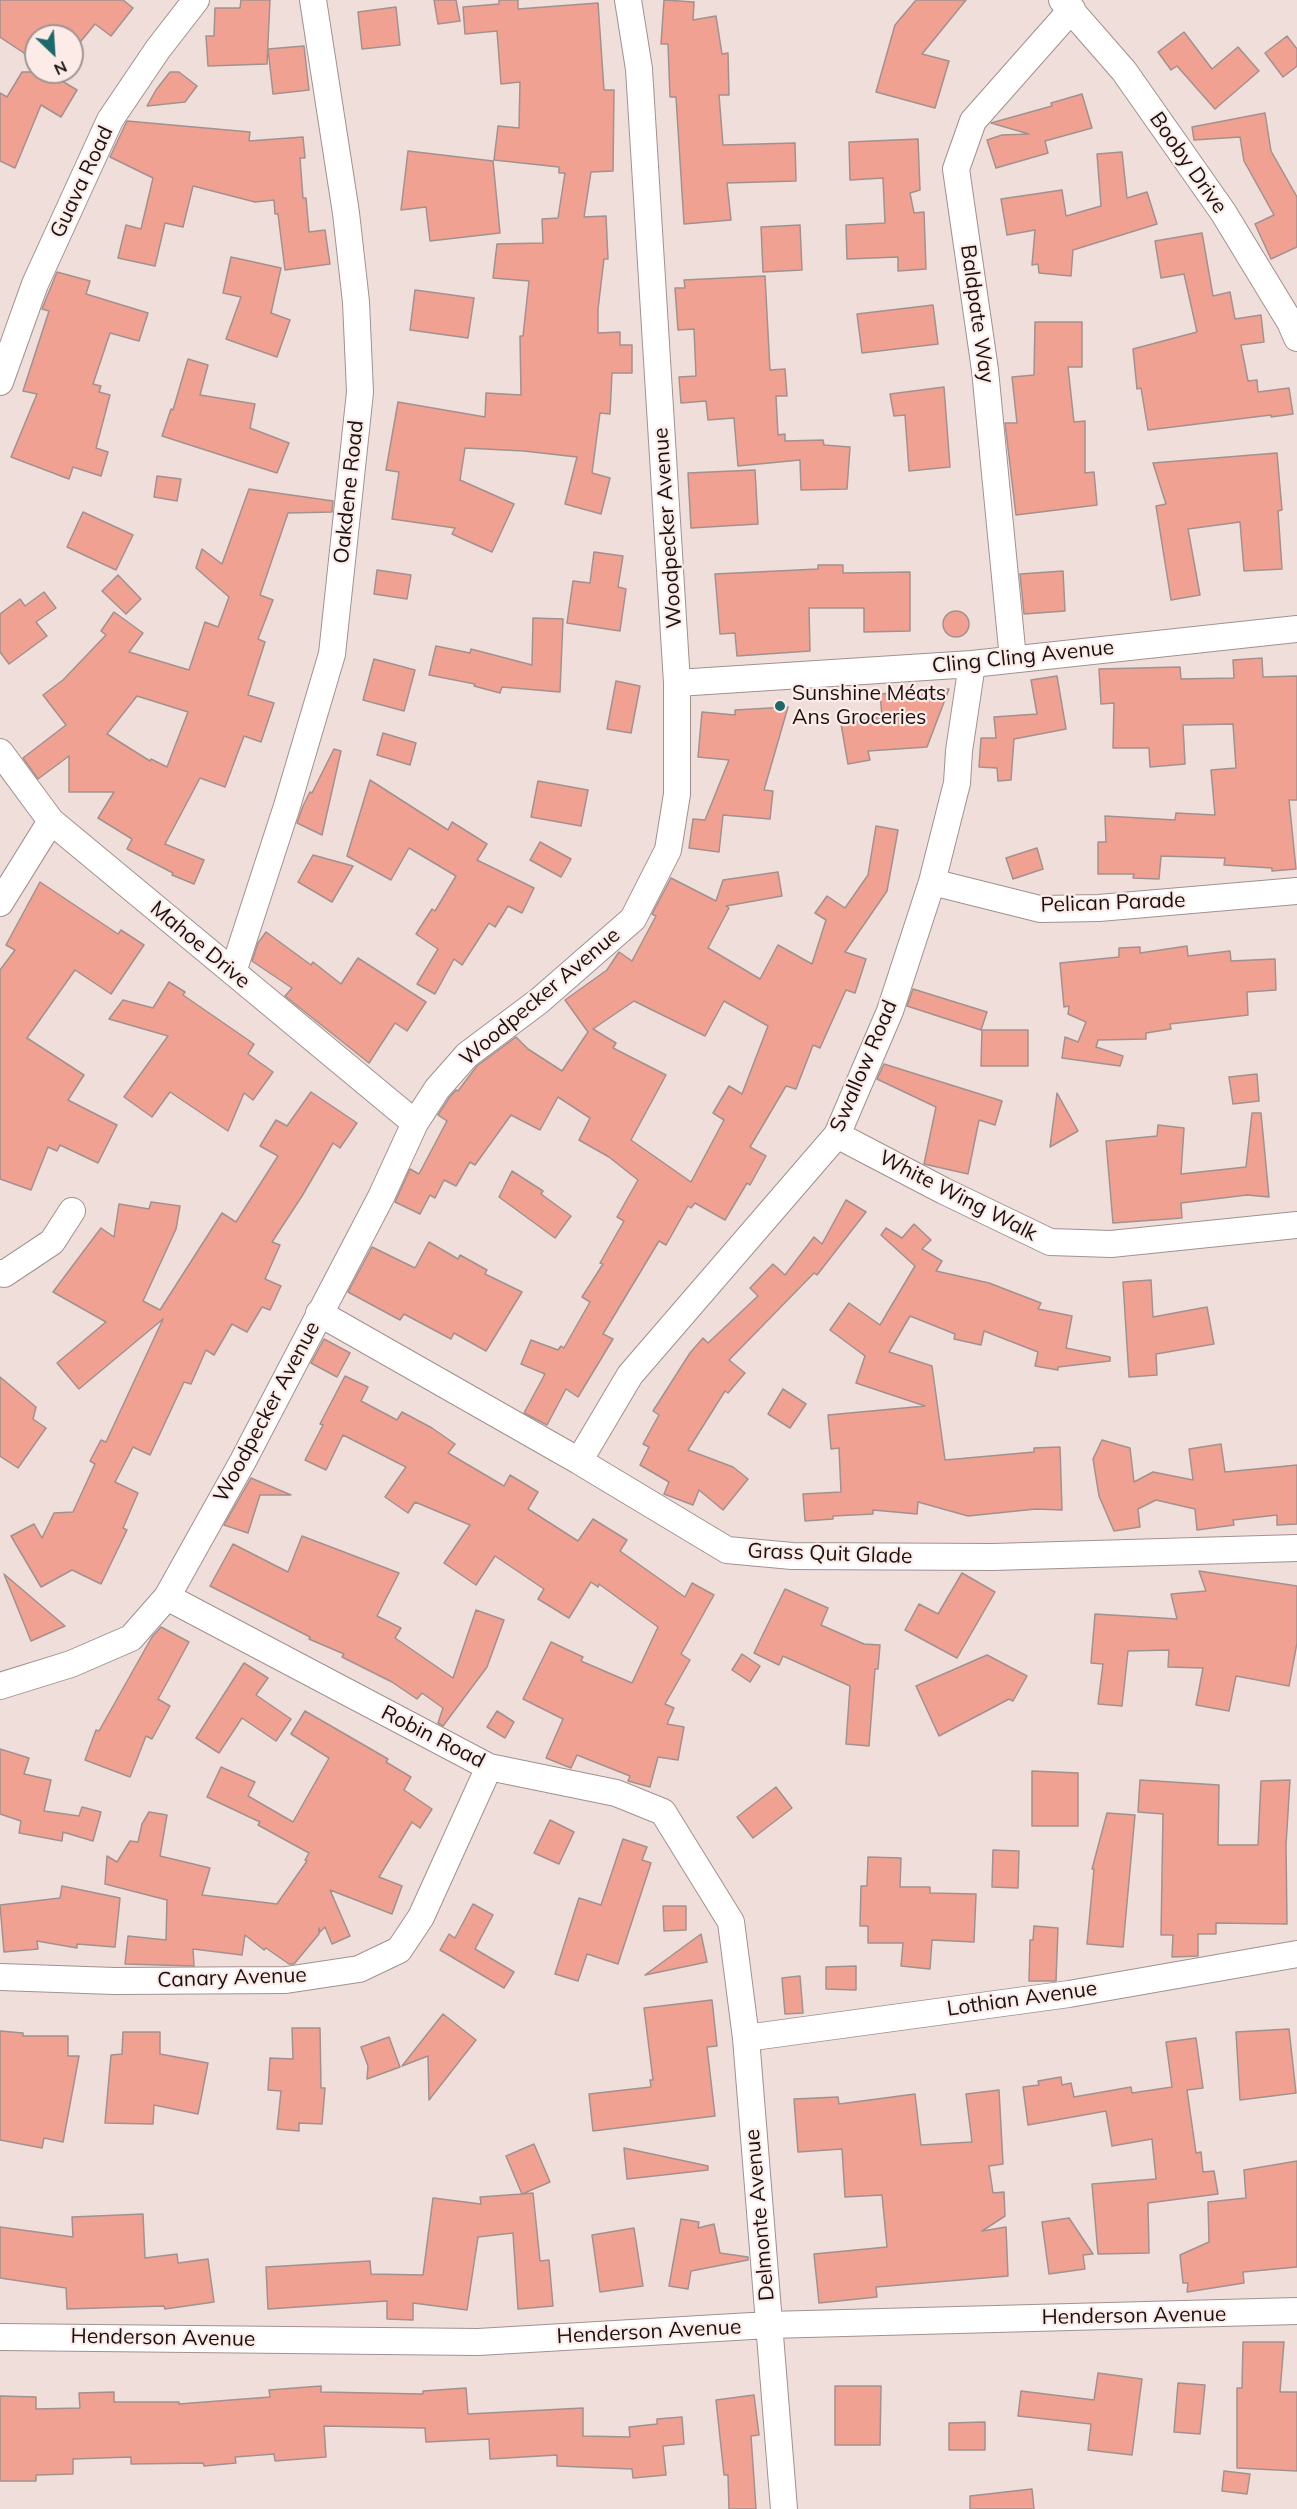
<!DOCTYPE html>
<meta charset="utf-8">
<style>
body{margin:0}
#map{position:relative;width:1297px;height:2509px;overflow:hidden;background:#f0dedb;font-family:Mulish,sans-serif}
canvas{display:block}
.north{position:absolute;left:24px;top:24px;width:60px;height:60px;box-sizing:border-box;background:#fdebe8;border:2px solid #a19492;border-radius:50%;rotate:155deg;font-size:16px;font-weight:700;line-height:24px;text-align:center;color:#181211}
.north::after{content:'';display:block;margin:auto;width:21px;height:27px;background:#1b6969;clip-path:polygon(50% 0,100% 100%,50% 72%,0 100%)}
</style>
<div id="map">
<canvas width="1297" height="2509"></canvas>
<div class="north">N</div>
</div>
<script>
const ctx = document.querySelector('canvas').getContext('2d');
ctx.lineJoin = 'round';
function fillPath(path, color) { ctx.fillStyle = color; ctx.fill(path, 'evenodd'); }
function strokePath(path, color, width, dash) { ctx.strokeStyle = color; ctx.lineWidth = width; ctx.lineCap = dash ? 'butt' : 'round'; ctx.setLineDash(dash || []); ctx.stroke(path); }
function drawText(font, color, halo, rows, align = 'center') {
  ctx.font = font + ' Mulish,sans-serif'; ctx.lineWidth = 4.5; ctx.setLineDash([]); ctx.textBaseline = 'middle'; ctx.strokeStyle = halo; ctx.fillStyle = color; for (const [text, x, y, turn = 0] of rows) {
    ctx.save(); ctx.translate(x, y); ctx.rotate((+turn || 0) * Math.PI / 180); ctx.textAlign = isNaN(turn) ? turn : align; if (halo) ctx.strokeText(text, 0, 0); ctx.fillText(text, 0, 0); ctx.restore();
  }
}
const building = new Path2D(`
 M0 0H123L133 8 111 36 95 24 72 52V36H36V61L0 37Z
 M241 0H270L267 64 208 66 206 36H214L215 8H240Z
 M434 0H456L460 21 438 24Z
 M499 0H518V9L598 3 604 90H614L613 171 591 172 584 217 606 216 608 259H604L598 309V333L620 332V345H632V373H612L610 414 600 413 592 473 610 478 601 514 565 504 577 457 524 451 465 448 460 480 514 504 492 552 452 534 455 528 392 519 399 472 386 470 398 402 485 417 486 393 521 395 520 336H523L529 281 493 278 497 244 543 243 542 219 558 218 565 173H559V167L494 160 498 126 519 128 520 82 501 84 497 31 465 34 463 7 499 4Z
 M664 0 694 2 693 20 716 16 722 54 728 53 729 95H719L723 145 795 143 796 181 727 183 731 220 684 224 676 97H670L668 44H661Z
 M916 0H966L922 54 949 61 935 108 876 92 895 25Z
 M396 7 400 45 362 49 358 12Z
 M1184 32 1212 69 1238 47 1259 71 1215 109 1177 66 1171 70 1158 52Z
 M1287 36 1297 49V66L1283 77 1265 53Z
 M304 46 309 90 273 94 268 49Z
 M22 72H47L77 90 61 117 41 105 15 168 0 161V93L7 97Z
 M170 72H179L197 86 185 102 147 106 156 90Z
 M1082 94 1092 128 1045 141 1048 153 996 168 987 140 1002 135 1029 134 991 123 1052 106 1051 103Z
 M1265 113 1271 151 1297 197V247L1271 259 1255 224 1274 215 1244 161 1240 137 1194 140 1192 127Z
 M127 121 250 132 249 141 303 137 305 158H300L303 198H306L309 232 325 230 330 264 285 270 278 214H275L274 200 255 202 193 186 183 227 165 223 155 266 118 258 126 225 141 229 153 178 110 157Z
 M918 139 920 190 910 193 914 213 924 212 926 269 898 271V257L847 259 846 225 885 223 883 178 850 180 849 142Z
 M408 151 493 161 500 233 430 241 426 207 401 210Z
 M1122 152 1127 198 1147 192 1157 224 1073 250 1071 276 1039 273 1038 264 1032 265 1035 230 1007 235 1001 199 1062 190 1066 216 1101 206 1097 154Z
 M800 225 802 270 763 272 761 227Z
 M1202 233 1213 296 1230 292 1235 319 1261 315 1264 342 1241 345 1248 381 1257 380 1258 392 1289 388 1293 414 1271 417V415L1148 430 1141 388 1137 389 1133 349 1197 332 1184 274 1161 278 1155 241Z
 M231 257 281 268 271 313 290 320 277 357 226 339 241 297 223 293Z
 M57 272 90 281 86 294 148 313 139 341 110 333 93 384 101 386 99 392 110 395 96 448 108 452 101 476 73 467 69 479 11 457 37 394 23 391 49 311 42 309Z
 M765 276 770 370 785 369 787 396H776L778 435 785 434V441L823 440 824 445 850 447 847 489 801 490 800 460 738 466 734 418 708 420 706 401 681 403 679 377 696 376 694 329 678 330 675 288H685L684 280Z
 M415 290 474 298 468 338 410 330Z
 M933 305 938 344 862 353 857 314Z
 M1035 322H1082V367H1068L1074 422 1085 421V473L1094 472 1097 505 1016 515 1005 423H1017L1012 377 1034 375Z
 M188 359 208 365 200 395 255 404 250 428 289 443 277 473 162 436 171 409 173 410Z
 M944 387 950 467 909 471 905 415 894 416 890 394Z
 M1277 453 1282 510 1278 511 1282 569 1244 571 1240 522 1188 529 1200 595 1171 600 1156 506 1166 504 1153 463Z
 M755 470 758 524 691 528 688 473Z
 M157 476 181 479 177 501 154 497Z
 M249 489 333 501 332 512 288 513 260 595 273 600 258 639 265 642 248 695 274 703 261 742 244 736 225 787 200 778 165 844 204 860 194 884 172 875 173 873 127 849 132 839 98 818 114 792H69V756L38 779 23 758 66 725 43 695 63 680 106 635 101 631 114 612 143 633 129 652 189 670 205 622 218 627 229 597 196 568 202 549 222 564ZM137 696 188 712 167 767 151 759 150 761 107 734Z
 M83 512 133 535 116 570 67 547Z
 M594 552 623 556 618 587 626 589 620 631 567 623 573 581 590 583Z
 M818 565H843V573L910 572V631L864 632V608H809L810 651 737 656 735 633 720 634 715 574 818 569Z
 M377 570 411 575 407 599 374 594Z
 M1063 571 1065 611 1024 614 1020 574Z
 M118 575 141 599 126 614 102 591Z
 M44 592 56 608 36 622 47 636 9 664 0 652V614L20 599 25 606Z
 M943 624a13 13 0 1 1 26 0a13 13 0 1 1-26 0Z
 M533 618 563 619 560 692 502 687 500 693 474 686 475 684 429 675 436 646 470 653 471 649 532 665Z
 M1262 658 1263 677 1297 676V800H1289L1296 869 1272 871V868L1224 865 1225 858 1161 856 1159 879 1133 878 1134 874H1098V842H1106L1105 816 1175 820 1176 813 1215 815 1211 770 1236 768 1233 724 1183 725 1185 764 1150 767 1149 748H1113L1114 703 1101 704 1099 669 1180 667 1181 679 1234 678 1233 660Z
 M374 659 415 670 404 711 363 700Z
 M1057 676 1066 729 1014 739 1011 780 998 781 997 768 979 767 981 738H996L994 717 1037 714 1031 680Z
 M616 681 640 686 631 733 607 729Z
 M949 689 927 747 868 751 870 760 848 764 841 724 882 717 880 694Z
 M788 707 764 790 773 791 770 819 723 815 719 852 689 848 693 819 705 820 729 760 698 757 702 712 735 715V710Z
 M383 733 416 743 410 765 377 755Z
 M334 749 341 751 322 835 297 823 303 806 310 792 312 793Z
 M370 780 448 830 452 822 487 844 477 860 534 888 522 913 508 906 495 927 489 923 462 965 454 959 435 994 417 984 438 949 416 934 432 909 435 911 456 876 409 848 391 880 347 856Z
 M538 781 588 790 581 826 531 817Z
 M876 826 898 830 887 891 845 952 866 959 855 993 846 990 820 1048 813 1045 796 1089 786 1086 750 1147 766 1156 750 1185 747 1183 725 1220 695 1203 691 1208 688 1206 666 1245 659 1241 603 1334 613 1339 578 1397 566 1389 547 1425 524 1413 545 1374 521 1364 531 1340 558 1350 561 1346 564 1348 590 1302 582 1297 603 1264 600 1263 624 1221 617 1217 638 1180 609 1157 579 1140 590 1118 558 1097 540 1130 511 1115 475 1165 470 1162 456 1186 444 1180 435 1198 430 1195 420 1214 395 1202 410 1169 419 1174 447 1121 438 1115 449 1098 456 1090 458 1091 477 1066 516 1037 528 1049 562 1071 588 1032 565 1000 607 970 619 952 632 961 656 916 652 914 671 878 716 901 723 880 778 872 782 896 726 906 729 908 708 948 760 979 778 945 812 964 826 920 815 913 827 896 845 908 868 875ZM634 1001 705 1036 724 1001 768 1026 742 1094 729 1086 713 1113 724 1120 691 1182 631 1140 666 1075 613 1048 616 1043 593 1029Z
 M540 842 571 859 561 877 530 860Z
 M1037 848 1043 869 1013 879 1006 858Z
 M313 855 353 866 332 902 298 882Z
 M40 882 118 934 121 930 144 945 111 994 75 970 27 1038 84 1075 68 1100 117 1125 98 1163 60 1145 57 1151 48 1147 31 1190 0 1179V970L15 950 6 945Z
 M266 932 311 965 313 962 341 984 358 958 426 1002 407 1031 395 1023 369 1063 285 996 292 988 252 961 258 943Z
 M1187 946 1188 956 1230 951 1231 961 1275 959 1276 990 1247 992 1248 1015 1170 1024 1171 1029 1146 1033V1039L1098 1040 1096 1047 1123 1056 1120 1066 1062 1058 1065 1037 1078 1042 1086 1022 1068 1014 1069 1006 1064 1007 1060 963 1119 957V948L1140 947V953Z
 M169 982 185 992 183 995 254 1044 248 1054 273 1072 253 1100 244 1093 228 1131 170 1092 152 1117 124 1097 168 1036 109 1019 123 1000 153 1008Z
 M913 989 987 1012 981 1030 907 1006Z
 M982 1030H1028V1066H981Z
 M884 1064 1002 1101 995 1125 979 1120 968 1174 924 1164 936 1107 877 1079Z
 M1257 1074 1259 1101 1233 1104 1229 1077Z
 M311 1092 357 1123 340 1148 333 1143 302 1196 272 1242 280 1245 265 1279 281 1286 270 1310 262 1307 247 1332 232 1324 214 1355 206 1350 191 1384 184 1382 150 1455 133 1447 115 1482 138 1493 123 1528 127 1530 101 1584 72 1570 41 1587 11 1536 34 1524 42 1538 54 1513 73 1512 95 1464 90 1461 101 1440 106 1442 163 1319 79 1389 57 1363 106 1322 53 1292 101 1228 114 1237 119 1204 149 1209 151 1202 180 1206 176 1229 143 1301 160 1310 222 1213 236 1222 278 1156 260 1146 276 1120 287 1126Z
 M1057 1093 1078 1131 1050 1147Z
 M1252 1113H1261L1269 1197 1247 1195 1181 1203 1182 1218 1113 1223 1106 1141 1157 1136 1158 1125 1184 1128 1181 1174 1246 1167Z
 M512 1171 543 1191 541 1194 571 1216 555 1238 499 1197Z
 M846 1200 866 1212 817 1275 814 1273 729 1360 745 1373 728 1393 725 1391 688 1450 733 1467 748 1479 723 1510 699 1490 693 1505 664 1494 669 1482 640 1465 649 1447 643 1444 659 1415 653 1411 690 1353 703 1338 708 1343 758 1296 750 1288 773 1264 785 1275 814 1237 822 1244Z
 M914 1224 931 1240 922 1249 942 1261 936 1271 989 1283 1041 1303 1038 1309 1072 1316 1066 1348 1110 1357V1361L1058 1367V1370L1035 1366 1038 1352 984 1331 981 1345 954 1339 955 1334 910 1316 889 1352 932 1366 945 1460 1034 1452V1448L1060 1447 1062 1510 1036 1509 968 1516 918 1502 917 1514 873 1510V1514L833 1516V1519L805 1521 803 1494 841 1492 839 1448 831 1449 828 1415 925 1406 856 1383 865 1356 830 1330 849 1303 880 1325 915 1266 881 1235 886 1228 902 1238Z
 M429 1242 458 1259 460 1255 487 1270 485 1274 522 1292 486 1351 454 1333 451 1339 404 1314 400 1320 348 1292 372 1247 415 1268Z
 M1151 1280 1153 1317 1207 1307 1214 1344 1156 1354 1157 1375 1129 1377 1123 1282Z
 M324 1339 350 1353 337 1377 311 1363Z
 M345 1376 368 1387 361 1401 397 1420 402 1412 432 1428 455 1444 448 1453 504 1486 510 1475 538 1492 528 1509 578 1541 593 1519 627 1540 620 1551 685 1597 692 1583 714 1595 681 1654 690 1660 665 1704 674 1708 667 1724 684 1727 678 1760 658 1757 650 1787 628 1781 630 1776 577 1755 571 1768 546 1758 563 1719 523 1699 551 1642 583 1657 581 1661 632 1683 658 1627 599 1584 598 1587 591 1582 569 1618 538 1599 544 1589 495 1556 476 1585 444 1563 470 1525 415 1502 408 1513 385 1497 406 1467 343 1435 326 1470 305 1460 323 1425 320 1424Z
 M0 1377 36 1407 33 1419 46 1428 18 1468 0 1456Z
 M783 1389 806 1404 790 1428 768 1414Z
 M1102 1440 1130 1448 1134 1482 1153 1472 1193 1480 1189 1449 1221 1444 1225 1472 1297 1465V1524L1277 1525V1515L1233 1520 1234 1525 1197 1530 1195 1509 1156 1500 1138 1509 1140 1527 1114 1531 1099 1496 1093 1459Z
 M251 1478 291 1495H260L248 1533 224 1525Z
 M302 1536 399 1573 377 1616 401 1628 395 1638 453 1678 476 1610 504 1620 487 1667 443 1726 438 1723 443 1708 422 1693 417 1699 392 1682 342 1657 344 1654 309 1639 310 1637 210 1586 233 1544 288 1572Z
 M1199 1571 1297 1586V1643L1289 1686 1236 1676 1229 1711 1196 1705 1203 1668 1168 1667 1169 1650 1128 1651 1122 1706 1098 1704 1103 1664 1091 1663 1095 1614 1177 1619 1171 1594 1206 1591Z
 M962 1573 995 1592 957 1658 905 1630 919 1604 938 1614Z
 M4 1574 65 1626 31 1641Z
 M785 1589 828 1608 821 1625 864 1644 880 1645 878 1669H875L869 1746 846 1744 850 1686 783 1656 779 1665 754 1653Z
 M161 1627 189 1642 158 1699 170 1706 152 1739 146 1736 130 1777 85 1760 96 1730 99 1731 152 1637Z
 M742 1654 760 1666 750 1682 732 1670Z
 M987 1655 1027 1676 1013 1701 1009 1699 939 1736 916 1686Z
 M244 1663 268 1678 256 1695 291 1719 276 1741 242 1718 219 1753 196 1738Z
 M305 1711 388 1759 386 1762 411 1777 404 1790 432 1809 420 1828 412 1822 379 1877 402 1886 392 1914 330 1890 350 1936 332 1944 325 1927 320 1932 319 1928V1934L294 1964H289L266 1948 264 1950 245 1935 242 1955 193 1949 194 1966 125 1964 128 1936 166 1940 167 1900 105 1884 107 1856 117 1862 130 1841 138 1842 142 1824 149 1812 167 1815 160 1856 210 1868 202 1895 277 1904 307 1861 305 1860 309 1853 258 1825 260 1822 207 1797 221 1767 255 1782 248 1796 293 1822 329 1758 291 1734Z
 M497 1711 514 1722 505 1738 487 1727Z
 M0 1749 29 1758 24 1774 51 1780 44 1811 79 1816 82 1807 101 1812 93 1841 63 1832 62 1841 19 1833 21 1821 0 1814Z
 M1032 1771 1078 1773V1826H1032Z
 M1140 1780 1219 1785 1218 1845H1258L1261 1781 1290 1780 1286 1845 1287 1924 1216 1923V1934H1198V1956L1172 1957 1173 1935H1161L1163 1814 1138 1812Z
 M776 1787 792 1808 753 1838 737 1817Z
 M1107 1813 1135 1815 1123 1947 1087 1944 1094 1869H1092Z
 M550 1820 574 1832 559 1864 534 1853Z
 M623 1839 647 1847 642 1860 651 1863 618 1964 587 1954 578 1981 555 1974 579 1898 601 1905Z
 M993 1850 1019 1851 1018 1888 992 1887Z
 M868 1857 901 1858 900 1887H930V1893L976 1894 974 1942 932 1940 930 1969 901 1966 903 1943H868V1926H860L861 1886H867Z
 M62 1886 120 1898 115 1947 77 1944V1948L37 1941 38 1949 4 1952 0 1905 60 1898Z
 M473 1904 493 1915 475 1949 514 1972 504 1988 440 1950 449 1934 455 1938Z
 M663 1906H686V1930L664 1931Z
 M1034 1926 1058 1928 1056 1981H1029L1030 1940H1033Z
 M701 1934 707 1962 645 1975Z
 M856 1966V1990L826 1989V1967Z
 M800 1976 803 2013 785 2014 782 1978Z
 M712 2000 717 2046 707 2047 715 2116 593 2131 589 2094 651 2087 650 2080H653L644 2008Z
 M443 2014 476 2040 429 2100 428 2056 402 2066Z
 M292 2028H320L321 2088H325L322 2124 299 2123V2131L277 2129 281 2091 268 2090 270 2058 293 2059Z
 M1289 2029 1296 2093 1240 2100 1236 2032Z
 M0 2031 23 2033V2036H68V2056H79L63 2142 44 2138 42 2148 0 2140Z
 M123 2032H160V2054L208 2063 198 2114 154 2105 153 2124 105 2123 111 2055 122 2054Z
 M389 2037 400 2067 367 2079 368 2066 361 2047Z
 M1196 2038 1203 2088 1187 2090 1196 2153 1201 2152 1203 2172 1214 2171 1218 2194 1148 2203 1149 2253 1098 2254 1092 2184 1156 2179 1152 2139 1112 2146 1106 2111 1028 2125 1023 2087 1039 2085 1038 2081 1061 2077 1062 2085 1071 2083 1074 2097 1131 2087 1132 2093 1172 2087 1166 2042Z
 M999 2090 1003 2164 989 2166 993 2193 1004 2192 1005 2216 982 2231 1006 2227 1008 2276 876 2287 877 2297 819 2303 814 2254 887 2247 882 2195 845 2197 842 2149 798 2152 794 2099 838 2097 839 2104 915 2094 921 2145 972 2142 966 2094Z
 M534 2144 550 2182 522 2194 533 2193 540 2261 549 2260 553 2306 518 2309 513 2233 478 2237 467 2310 413 2303V2320L387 2319V2301L268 2309 266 2267 370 2261 371 2274 423 2275 433 2198 481 2204 480 2197 522 2194 506 2156Z
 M624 2148 708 2166V2170L627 2179Z
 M1297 2161V2267L1243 2272 1244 2283 1187 2292 1188 2283H1183L1180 2255 1209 2242 1208 2202 1246 2198 1244 2170Z
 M143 2214 145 2258 177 2254 178 2263 208 2259 214 2302 165 2309 164 2306 67 2309 66 2288 0 2278V2227L73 2237 72 2217Z
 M1069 2218 1093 2254 1083 2255 1085 2269 1049 2274 1042 2222Z
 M681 2219 699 2222 698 2228 714 2224 720 2253 748 2257V2260L691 2271 688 2289 669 2286Z
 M634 2228 643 2286 600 2292 592 2235Z
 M1243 2342H1284L1280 2392H1297V2471L1237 2468V2388H1242Z
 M1098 2373 1142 2379 1132 2455 1088 2450 1091 2424 1018 2416 1021 2391 1094 2400Z
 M1178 2383 1205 2385 1200 2434 1174 2432Z
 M321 2386V2392L423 2394V2391L466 2388 468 2414 583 2408V2436L630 2437 629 2427 657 2424V2419L682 2417 684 2444 663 2446 666 2475 633 2478 632 2469 557 2466V2455L490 2459 489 2439 426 2442 425 2428 324 2426 326 2457 275 2461 274 2454 235 2457 236 2463 204 2466 203 2463 131 2464V2457L73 2459V2474L36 2475V2481H0V2396L36 2397V2409L80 2408 79 2393 114 2392V2402H179V2404L270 2397 269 2390Z
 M835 2386H881L880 2445H835Z
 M754 2395 759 2435 751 2436 756 2509H729L728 2475H724L716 2400Z
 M985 2422V2450H949V2423Z
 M1224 2471 1250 2474 1247 2494 1222 2491Z
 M1032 2489 1034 2509H970V2496Z`);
fillPath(building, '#f1a192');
strokePath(building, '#a2918e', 1.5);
const minor = new Path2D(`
 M1062 0 1124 71 1223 212 1290 322 1297 338
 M0 382 35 284 110 120 158 49 196 0
 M1013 659 985 370 956 169 973 121 1072 9
 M677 683 972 664 1297 629
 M0 752 51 821 415 1123
 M932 882 1040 909 1099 908 1297 891
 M0 903 51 821
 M233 972 287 806 332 654 360 392 356 302 346 213 313 0
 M837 1135 944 1191 1050 1242 1111 1244 1297 1225
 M0 1273 4 1274 52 1242 72 1211
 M319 1313 579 1461 727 1550 792 1556 993 1557 1297 1548
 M579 1461 630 1375 837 1135 890 1011 932 882 957 783 959 751 972 664
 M167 1597 489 1767 616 1793 663 1812 731 1922 746 2038 784 2509
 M0 1686 71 1664 131 1638 167 1597 243 1461 381 1197 415 1123 437 1089 467 1055 539 1001 633 919 668 850 677 794V683L639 69 628 0
 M0 1977 114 1981 286 1980 359 1969 399 1950 421 1917 489 1767
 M746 2038 1069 1994 1297 1954
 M0 2337 478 2342 769 2325 1297 2311`);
strokePath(minor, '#a2918e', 28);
strokePath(minor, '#fff', 26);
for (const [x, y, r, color] of [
 [780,706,6,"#1b6969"]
]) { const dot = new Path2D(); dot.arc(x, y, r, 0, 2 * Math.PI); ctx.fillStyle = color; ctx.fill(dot); strokePath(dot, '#fdebe8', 2); }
drawText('21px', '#181211', '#fdebe8', [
 ["Booby Drive",1188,163,55],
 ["Guava Road",82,182,-65],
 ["Baldpate Way",977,314,82],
 ["Oakdene Road",349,492,-84],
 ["Woodpecker Avenue",668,528,-94],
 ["Cling Cling Avenue",1023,657,-6],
 ["Pelican Parade",1113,903,-2],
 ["Mahoe Drive",200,945,40],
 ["Woodpecker Avenue",540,997,-40],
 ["Swallow Road",864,1066,-67],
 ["White Wing Walk",958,1196,27],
 ["Woodpecker Avenue",267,1412,-62],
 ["Grass Quit Glade",830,1554,2],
 ["Robin Road",433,1737,27],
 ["Canary Avenue",232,1978,-2],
 ["Lothian Avenue",1022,1999,-8],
 ["Delmonte Avenue",760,2215,-95],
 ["Henderson Avenue",1134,2316,-1],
 ["Henderson Avenue",649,2332,-3],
 ["Henderson Avenue",163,2338,1]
]);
drawText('21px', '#181211', '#fdebe8', [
 ["Sunshine Méats",792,694],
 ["Ans Groceries",792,718]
], 'left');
</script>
